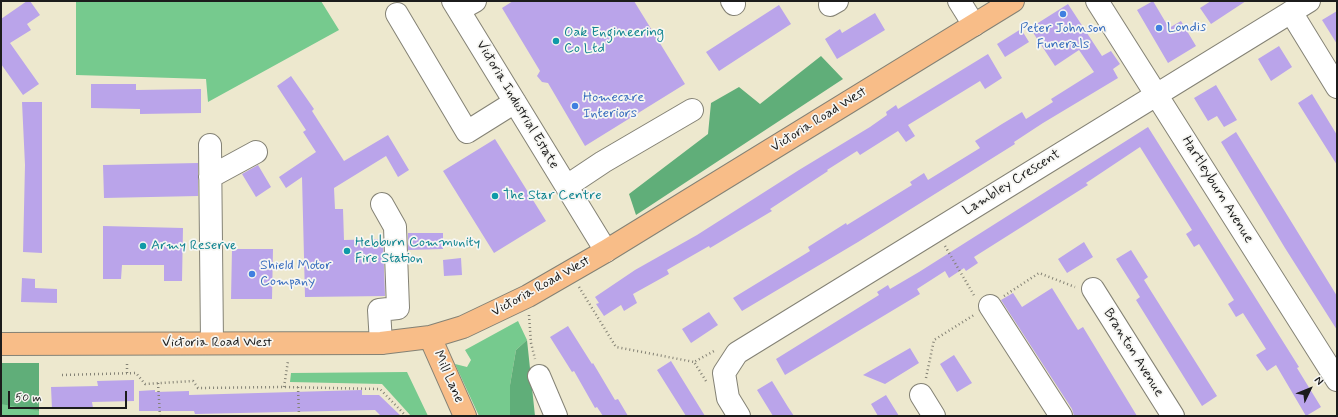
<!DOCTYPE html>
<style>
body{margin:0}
#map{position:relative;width:1338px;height:417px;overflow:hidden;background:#ede8ce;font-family:Mynerve,sans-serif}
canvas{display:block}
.frame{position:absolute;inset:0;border:2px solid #1c1c1c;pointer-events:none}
.north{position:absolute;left:1290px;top:369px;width:40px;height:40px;-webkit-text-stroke:3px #f6f6f2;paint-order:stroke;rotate:47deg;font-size:11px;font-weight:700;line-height:16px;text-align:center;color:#1c1c1c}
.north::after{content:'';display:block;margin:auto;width:14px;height:18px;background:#1c1c1c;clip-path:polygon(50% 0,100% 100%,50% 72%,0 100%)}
.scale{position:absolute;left:8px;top:391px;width:119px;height:18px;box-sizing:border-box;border:2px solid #1c1c1c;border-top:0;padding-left:5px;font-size:12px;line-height:14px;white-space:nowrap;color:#1c1c1c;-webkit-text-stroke:3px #f6f6f2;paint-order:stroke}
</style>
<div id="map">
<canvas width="1338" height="417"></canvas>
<div class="frame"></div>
<div class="north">N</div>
<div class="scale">50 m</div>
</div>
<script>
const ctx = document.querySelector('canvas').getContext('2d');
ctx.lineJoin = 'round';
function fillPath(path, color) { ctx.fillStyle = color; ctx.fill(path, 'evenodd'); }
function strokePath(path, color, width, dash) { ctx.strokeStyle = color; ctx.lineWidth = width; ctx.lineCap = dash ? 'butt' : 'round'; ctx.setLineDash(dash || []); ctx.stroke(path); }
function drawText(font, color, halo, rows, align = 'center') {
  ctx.font = font + ' Mynerve,sans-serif'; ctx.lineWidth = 3.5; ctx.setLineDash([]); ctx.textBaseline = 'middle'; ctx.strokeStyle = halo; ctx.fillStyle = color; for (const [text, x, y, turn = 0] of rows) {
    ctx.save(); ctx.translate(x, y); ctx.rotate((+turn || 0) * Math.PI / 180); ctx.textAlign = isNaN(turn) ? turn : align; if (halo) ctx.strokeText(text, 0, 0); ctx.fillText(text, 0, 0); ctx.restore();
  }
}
fillPath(new Path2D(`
 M76 1H321L339 30 208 102 206 79 76 75Z
 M518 321 527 340 516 350 510 385V416H479L455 364 467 367 471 360 465 350Z
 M407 372 428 416H411L382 384 290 382 291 373Z
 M1 400 39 411V416H1Z`), '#76ca8e');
fillPath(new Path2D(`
 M821 56 843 79 636 215 629 194 708 134 711 103 739 87 760 104Z
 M527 340 535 416H510V385L516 350Z
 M1 363H39V411L1 404Z`), '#60ae79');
fillPath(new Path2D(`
 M27 1H30L40 15 27 24 31 30 10 43 39 84 23 95 1 64V19Z
 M513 1H634L685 84 585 146 548 83 542 82 537 76 540 71 502 8Z
 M1153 1 1169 28 1181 21 1196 46 1168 63 1137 10Z
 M1211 1H1246L1211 24 1200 8Z
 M1068 4 1102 56 1111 51 1120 64 1113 69 1118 78 1043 123 1014 142 1015 144 858 242 742 311 733 298 810 251 808 247 846 223 847 225 912 185 910 182 924 173 928 180 980 148 975 141 1002 124 1022 112 1026 119 1053 102 1051 99 1094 72 1079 50 1055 66 1030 28Z
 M779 5 791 24 719 71 706 52Z
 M1337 11V44L1322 20Z
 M875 13 885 30 837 59 825 39 840 29 842 33Z
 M1021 29 1029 42 1005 57 997 44Z
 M1279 46 1292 67 1271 81 1258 59Z
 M988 54 1002 78 985 89 980 81 908 125 915 136 906 142 898 131 860 155 857 151 827 170 828 171 770 209 772 211 710 248 709 246 667 270 669 274 633 294 637 303 624 311 621 305 604 316 596 304 599 303 595 297 635 270 697 235 799 170 870 127 887 115 886 112 896 105 898 109Z
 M291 76 314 109 312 111 344 161 388 135 409 170 398 177 386 156 334 188 335 209H343L344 240 383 239 385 296 305 297 302 177 286 188 279 177 316 152 303 132 306 130 277 86Z
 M91 84H136V90L201 89V113L140 114V109L91 108Z
 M1216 85 1237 120 1224 127 1217 116 1208 121 1194 98Z
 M1312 94 1337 135V165L1298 103Z
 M22 102H42V253L23 252 25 165Z
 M1148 127 1299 367 1297 368 1321 407 1306 416 1276 365 1267 371 1256 355 1266 349 1243 313 1236 317 1228 304 1234 300 1199 244 1194 247 1186 234 1192 230 1140 147 1086 183 1088 185 974 257 978 263 966 271 964 268 949 278 945 271 917 289 920 294 785 375 776 359 879 295 877 292 888 285 890 289 919 272Z
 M1236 132 1337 296V330L1285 248 1221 142Z
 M495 139 546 221 494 253 443 171Z
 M198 163V196L104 198 103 165Z
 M258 165 271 187 256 197 242 174Z
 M103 226 183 228 182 281H164V265H122L121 279H103Z
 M408 233H443V249L408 250Z
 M1084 242 1093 257 1067 273 1058 259Z
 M232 249H273L272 299H231Z
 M1131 250 1148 277 1144 280 1217 396 1202 406 1136 300 1140 297 1116 259Z
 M461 258 462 275 444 276 443 260Z
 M22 278 35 279V288L57 289V303L21 302Z
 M1052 288 1078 330 1083 327 1137 416H1074L1072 409 1001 300 1013 293 1022 307Z
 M709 312 718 325 691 343 682 329Z
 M568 326 592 364 593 363 615 400 618 399 628 416H603L597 407 595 408 574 371 572 372 550 337Z
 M910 348 919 363 885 384 863 375Z
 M954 355 972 383 957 392 940 364Z
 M671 361 705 416H686L657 370Z
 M134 380V401L92 402 93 408 52 409 51 387 98 386 97 381Z
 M772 381 788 407 794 416H773L757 390Z
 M155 390V392L189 391V395L362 390V395H379L401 416H381L375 410 195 414 194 411H139V391Z
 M886 395 899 416H878L871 404Z`), '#baa4ea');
const minor = new Path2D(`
 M453 1 606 251
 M732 1 734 4
 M959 1 974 25
 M1097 1 1337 380
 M830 5 837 1
 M459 10 475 1
 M1291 12 1337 87
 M397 14 467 132 515 102
 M210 145 212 343
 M210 177 256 152
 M567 186 603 162 692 110
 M1093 289 1173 416
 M990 306 1061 416
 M381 343 379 310 398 308 395 227 382 204
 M539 376 556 416
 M921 395 934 416
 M739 416 728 398 724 373 737 353 1309 1`);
const major = new Path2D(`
 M430 337 465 416
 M1 344 381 343 430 337 463 327 528 296 606 251 1013 1`);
strokePath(minor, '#848275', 24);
strokePath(major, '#848275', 24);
strokePath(new Path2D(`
 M945 246 975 297
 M579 287 616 347 694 362
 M1004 296 1039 273 1075 287
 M529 315 531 343 535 359
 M127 373V362
 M62 375 136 373 145 384 193 381 198 388 284 387 380 389 406 416
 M926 378 934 340 974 315
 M706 381 694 362 716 350
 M158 383 160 416
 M284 387 288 361
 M298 387 299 416`), '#848275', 2.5, [1, 3]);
strokePath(minor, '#fff', 22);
strokePath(major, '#f8bd88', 22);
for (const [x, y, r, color] of [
 [1063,14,4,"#3f7fe0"],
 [1159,28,4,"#3f7fe0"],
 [556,41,4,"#0f9aa8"],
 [575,106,4,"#3f7fe0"],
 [495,196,4,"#0f9aa8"],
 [143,246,4,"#0f9aa8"],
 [347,251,4,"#0f9aa8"],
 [252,274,4,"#3f7fe0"]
]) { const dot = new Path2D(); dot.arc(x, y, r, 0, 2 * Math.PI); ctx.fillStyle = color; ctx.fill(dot); strokePath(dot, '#f6f6f2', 1.5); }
drawText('14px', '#366cbe', '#f6f6f2', [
 ["Londis",1167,28],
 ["Peter Johnson",1063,29,"center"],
 ["Funerals",1063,45,"center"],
 ["Homecare",583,98],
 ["Interiors",583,114],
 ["Shield Motor",260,266],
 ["Company",260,282]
], 'left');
drawText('14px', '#0d838f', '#f6f6f2', [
 ["Oak Engineering",564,33],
 ["Co Ltd",564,49],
 ["The Star Centre",503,196],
 ["Hebburn Community",355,243],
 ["Fire Station",355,259],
 ["Army Reserve",151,246]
], 'left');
drawText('14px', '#1c1c1c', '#f6f6f2', [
 ["Victoria Industrial Estate",517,105,59],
 ["Victoria Road West",819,120,-32],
 ["Lambley Crescent",1012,183,-32],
 ["Hartleyburn Avenue",1217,190,58],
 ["Victoria Road West",541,287,-29],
 ["Victoria Road West",217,343],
 ["Branton Avenue",1133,353,58],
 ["Mill Lane",448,377,66]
]);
</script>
